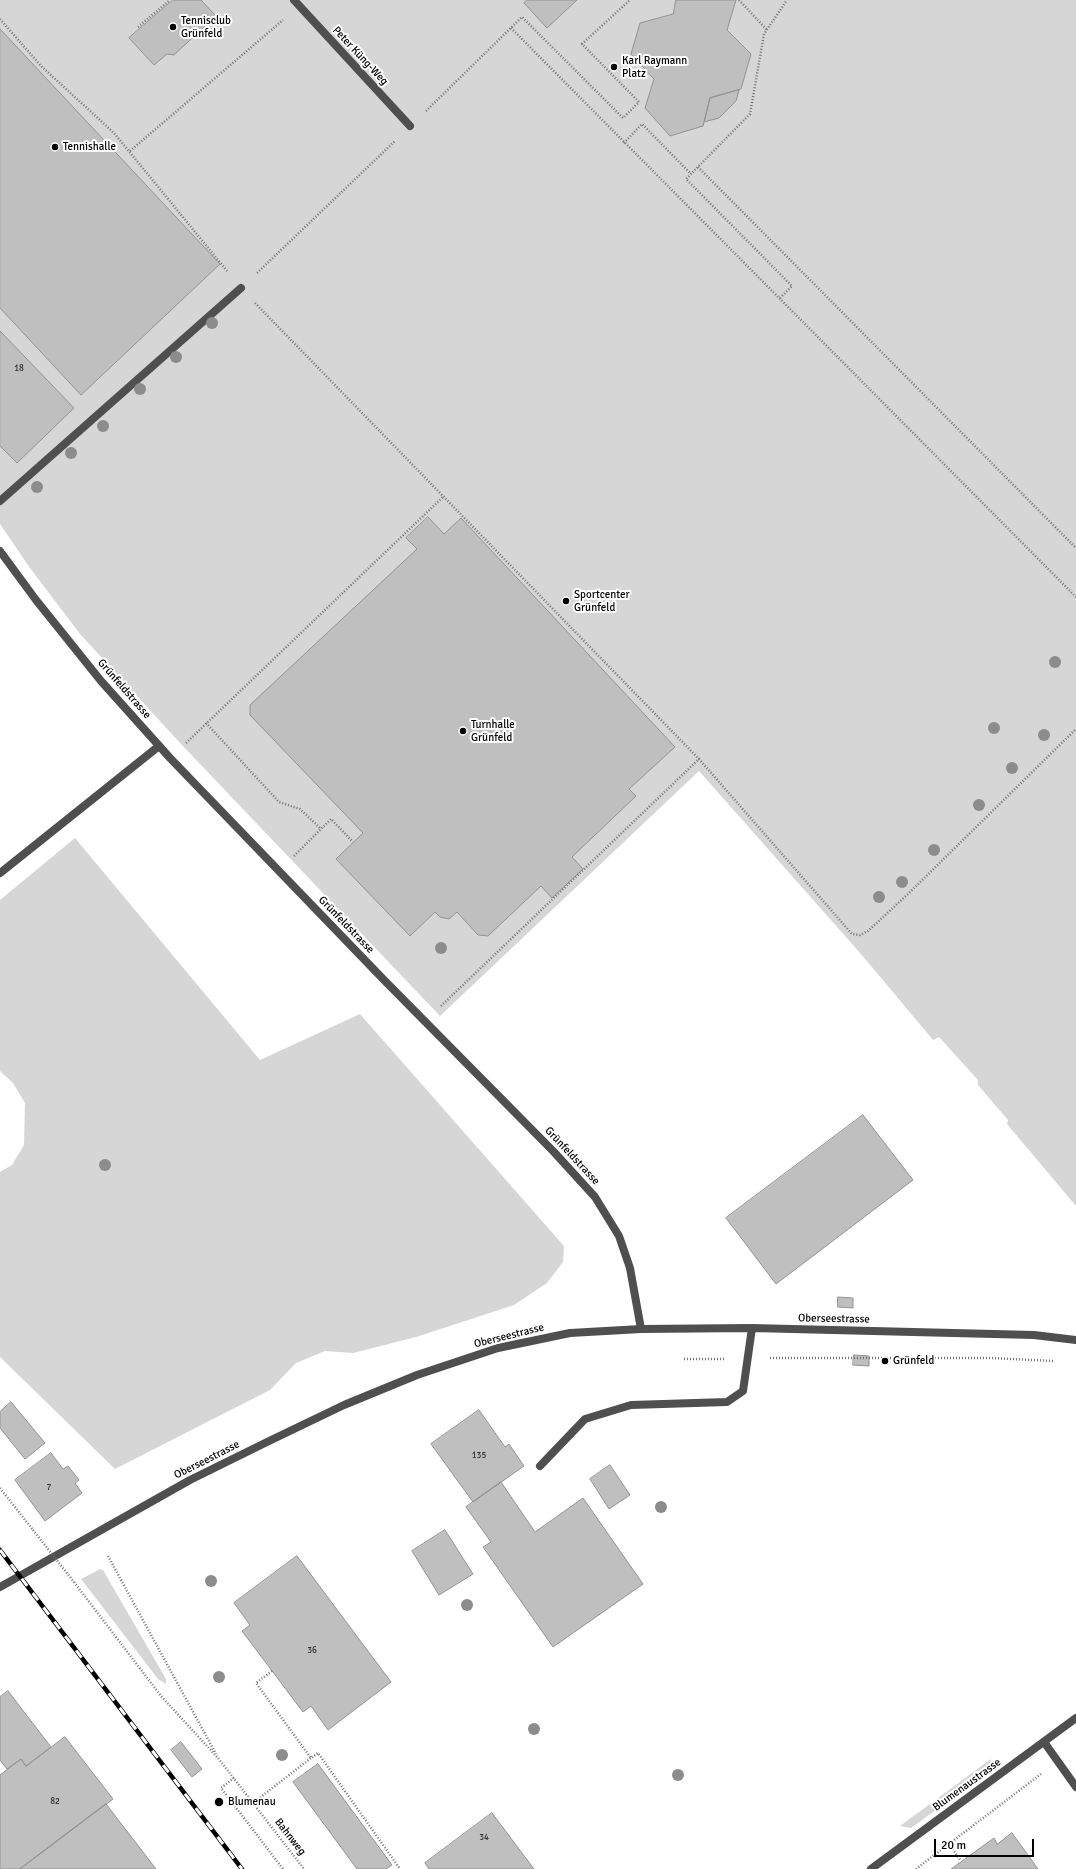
<!DOCTYPE html>
<meta charset="utf-8">
<style>
body{margin:0}
#map{position:relative;width:1076px;height:1869px;overflow:hidden;background:#fff;font-family:Signika,sans-serif}
canvas{display:block}
.scale{position:absolute;left:934px;top:1839px;width:100px;height:18px;box-sizing:border-box;border:2px solid #000;border-top:0;padding-left:5px;font-size:12px;line-height:14px;white-space:nowrap;color:#000;-webkit-text-stroke:3px #fff;paint-order:stroke}
</style>
<div id="map">
<canvas width="1076" height="1869"></canvas>
<div class="scale">20 m</div>
</div>
<script>
const ctx = document.querySelector('canvas').getContext('2d');
ctx.lineJoin = 'round';
function fillPath(path, color) { ctx.fillStyle = color; ctx.fill(path, 'evenodd'); }
function strokePath(path, color, width, dash) { ctx.strokeStyle = color; ctx.lineWidth = width; ctx.lineCap = dash ? 'butt' : 'round'; ctx.setLineDash(dash || []); ctx.stroke(path); }
function drawText(font, color, halo, rows, align = 'center') {
  ctx.font = font + ' Signika,sans-serif'; ctx.lineWidth = 4; ctx.setLineDash([]); ctx.textBaseline = 'middle'; ctx.strokeStyle = halo; ctx.fillStyle = color; for (const [text, x, y, turn = 0] of rows) {
    ctx.save(); ctx.translate(x, y); ctx.rotate((+turn || 0) * Math.PI / 180); ctx.textAlign = isNaN(turn) ? turn : align; if (halo) ctx.strokeText(text, 0, 0); ctx.fillText(text, 0, 0); ctx.restore();
  }
}
fillPath(new Path2D(`
 M0 0H1076V1206L1007 1124 1008 1120 978 1085V1080L939 1037 933 1040 861 954 699 771 440 1016 181 744 80 634 30 568 0 524Z
 M75 838 260 1060 360 1014 564 1246 563 1262 547 1283 514 1305 416 1337 353 1353 325 1351 296 1363 270 1390 115 1469 0 1357V1172L12 1165 24 1145 25 1103 13 1083 0 1071V900Z
 M100 1569 103 1570 166 1679V1684L158 1679 81 1579Z
 M991 1759 990 1771 911 1828 900 1826Z`), '#d6d6d6');
const building = new Path2D(`
 M173 0H201L216 16 174 55 167 54 154 65 129 38Z
 M527 0H577L547 28 524 3Z
 M676 0H736L727 30 751 54 741 89 710 98 703 126 670 136 645 108 654 79 631 54 640 23 673 14Z
 M0 29 220 264 81 395 0 308Z
 M739 90 736 101 719 118 704 122 710 98Z
 M0 331 74 408 17 463 0 446Z
 M428 517 444 534 461 518 675 747 629 789 636 796 572 857 583 869 552 898 541 886 488 936 478 935 457 912 449 919 440 917 435 912 410 936 336 859 363 833 250 715V705L417 549 406 538Z
 M863 1115 913 1180 776 1284 726 1218Z
 M838 1297 853 1298V1308L838 1307Z
 M854 1355 869 1356V1366L853 1365Z
 M11 1402 45 1443 25 1459 0 1428V1412Z
 M479 1410 505 1447 509 1444 524 1466 473 1502 431 1444Z
 M51 1453 63 1469 68 1466 79 1480 75 1483 82 1493 45 1521 15 1480Z
 M610 1465 630 1495 609 1509 590 1479Z
 M501 1482 535 1532 583 1498 643 1584 553 1647 483 1547 491 1542 466 1507Z
 M445 1530 473 1574 439 1595 412 1551Z
 M297 1556 391 1682 328 1730 311 1706 303 1712 242 1631 250 1625 234 1603Z
 M8 1691 51 1747 26 1766 21 1759 7 1769 0 1760V1697Z
 M65 1737 113 1799 20 1869H0V1775L21 1759 26 1766Z
 M181 1742 202 1769 192 1777 171 1750Z
 M318 1764 392 1865 386 1869H357L293 1782Z
 M106 1804 156 1869H20Z
 M492 1813 534 1869H429L425 1863Z
 M1012 1833 1038 1869H951L994 1838 997 1844Z`);
fillPath(building, '#bfbfbf');
strokePath(building, '#939393', 1);
strokePath(new Path2D(`
 M739 0 767 30
 M0 19 41 66 114 133 227 271
 M138 27 170 0
 M511 28 1076 597
 M426 111 522 17 623 118 639 102 582 44 630 0
 M624 143 642 124 691 174
 M130 151 283 20
 M698 167 1076 548
 M257 273 395 141
 M780 298 792 286 686 179 750 114 764 34 787 0
 M255 303 699 759
 M206 723 279 802 300 809 321 829
 M186 743 444 496
 M294 856 331 819 353 842
 M441 1006 699 759 852 934 860 935 868 931 908 894 1076 729
 M770 1358H992L1053 1361
 M684 1359H725
 M0 1488 33 1530
 M108 1556 216 1754
 M74 1582 161 1696 218 1758 304 1869
 M272 1671 256 1683 311 1758 318 1753 400 1869
 M234 1778 221 1788 283 1869
 M253 1803 311 1758
 M949 1844 961 1861
 M916 1869 1041 1774`), '#717171', 2.5, [1, 2]);
strokePath(new Path2D(`
 M294 0 410 126
 M0 501 241 288
 M0 873 159 746
 M540 1466 585 1419 631 1405 727 1402 743 1391 752 1328
 M1044 1742 1076 1787`), '#4f4f4f', 8);
strokePath(new Path2D(`
 M0 551 36 600 101 681 170 758 385 981 554 1152 595 1197 619 1236 630 1268 641 1329
 M871 1869 1076 1718`), '#4f4f4f', 8);
strokePath(new Path2D(`
 M0 1587 190 1480 267 1442 344 1405 417 1375 498 1348 570 1333 641 1329 752 1328 1034 1335 1076 1340`), '#4f4f4f', 8);
const rail = new Path2D(`
 M0 1550 242 1869`);
strokePath(rail, '#000', 4.5);
strokePath(rail, '#fff', 3, [9]);
strokePath(new Path2D(`
 M33 1530 74 1582`), '#717171', 2.5, [1, 2]);
ctx.fillStyle = '#8c8c8c';
for (const [x, y] of [
 [212,323],
 [176,357],
 [140,389],
 [103,426],
 [71,453],
 [37,487],
 [1055,662],
 [994,728],
 [1044,735],
 [1012,768],
 [979,805],
 [934,850],
 [902,882],
 [879,897],
 [441,948],
 [105,1165],
 [661,1507],
 [211,1581],
 [467,1605],
 [219,1677],
 [534,1729],
 [282,1755],
 [678,1775]
]) { ctx.beginPath(); ctx.arc(x, y, 6, 0, 2 * Math.PI); ctx.fill(); }
for (const [x, y, r, color] of [
 [173,27,4,"#000"],
 [614,67,4,"#000"],
 [55,147,4,"#000"],
 [566,601,4,"#000"],
 [463,731,4,"#000"],
 [885,1361,4,"#000"],
 [219,1802,5,"#000"]
]) { const dot = new Path2D(); dot.arc(x, y, r, 0, 2 * Math.PI); ctx.fillStyle = color; ctx.fill(dot); strokePath(dot, '#fff', 1.5); }
drawText('9px', '#303030', null, [
 ["18",19,369],
 ["135",479,1456],
 ["7",49,1488],
 ["36",312,1651],
 ["82",55,1802],
 ["34",484,1838]
]);
drawText('11px', '#000', '#fff', [
 ["Tennisclub",181,21],
 ["Grünfeld",181,34],
 ["Karl Raymann",622,61],
 ["Platz",622,74],
 ["Tennishalle",63,147],
 ["Sportcenter",574,595],
 ["Grünfeld",574,608],
 ["Turnhalle",471,725],
 ["Grünfeld",471,738],
 ["Grünfeld",893,1361],
 ["Blumenau",228,1802]
], 'left');
drawText('11px', '#000', '#fff', [
 ["Peter Küng-Weg",360,56,47],
 ["Grünfeldstrasse",124,689,49],
 ["Grünfeldstrasse",346,925,46],
 ["Grünfeldstrasse",572,1156,47],
 ["Oberseestrasse",834,1319,1],
 ["Oberseestrasse",509,1336,-14],
 ["Oberseestrasse",207,1460,-27],
 ["Blumenaustrasse",967,1785,-36],
 ["Bahnweg",290,1837,52]
]);
</script>
